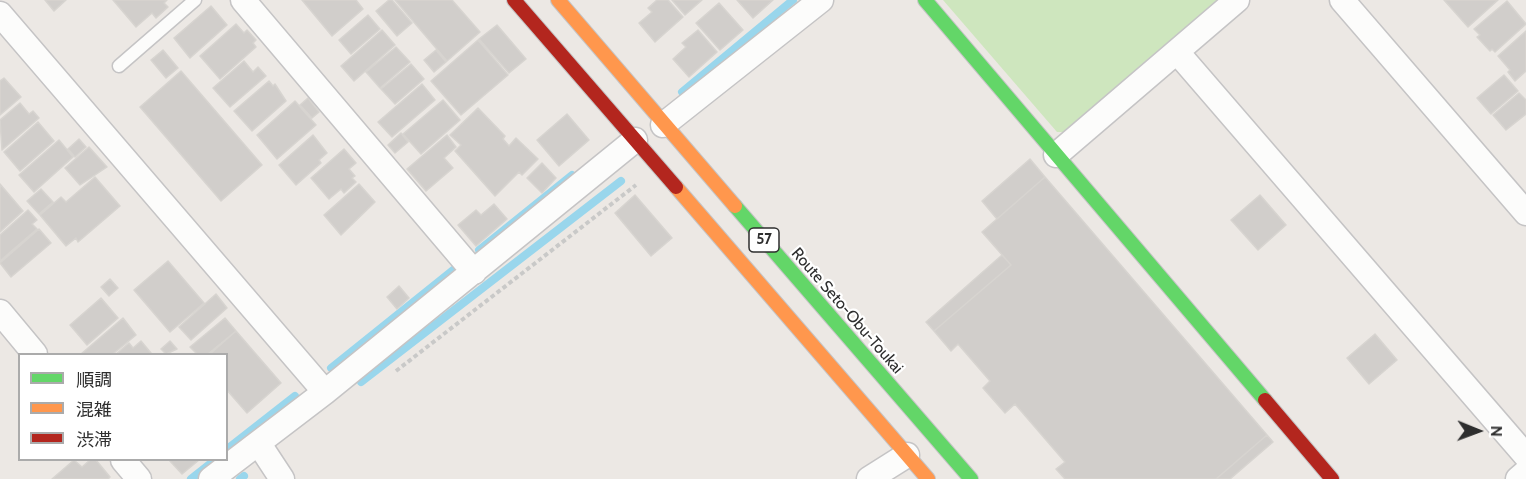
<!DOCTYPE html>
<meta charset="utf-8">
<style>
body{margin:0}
#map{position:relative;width:1526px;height:479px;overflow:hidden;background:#ece8e4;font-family:Cabin,"Noto Sans JP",sans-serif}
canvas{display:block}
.legend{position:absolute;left:18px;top:353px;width:210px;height:108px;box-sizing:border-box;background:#fff;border:2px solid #ababab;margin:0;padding:8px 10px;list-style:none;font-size:18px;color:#2e2e2e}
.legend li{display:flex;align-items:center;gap:12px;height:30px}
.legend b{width:30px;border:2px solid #ababab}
.north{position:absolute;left:1448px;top:401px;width:60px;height:60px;-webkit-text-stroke:4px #fff;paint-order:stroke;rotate:91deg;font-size:16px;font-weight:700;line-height:24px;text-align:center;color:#2e2e2e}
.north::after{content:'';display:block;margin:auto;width:21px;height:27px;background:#2e2e2e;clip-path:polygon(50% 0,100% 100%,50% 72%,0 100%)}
</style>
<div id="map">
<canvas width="1526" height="479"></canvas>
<ul class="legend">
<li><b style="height:8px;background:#63d668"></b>順調</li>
<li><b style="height:8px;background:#ff974d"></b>混雑</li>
<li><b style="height:8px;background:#b3261e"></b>渋滞</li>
</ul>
<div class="north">N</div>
</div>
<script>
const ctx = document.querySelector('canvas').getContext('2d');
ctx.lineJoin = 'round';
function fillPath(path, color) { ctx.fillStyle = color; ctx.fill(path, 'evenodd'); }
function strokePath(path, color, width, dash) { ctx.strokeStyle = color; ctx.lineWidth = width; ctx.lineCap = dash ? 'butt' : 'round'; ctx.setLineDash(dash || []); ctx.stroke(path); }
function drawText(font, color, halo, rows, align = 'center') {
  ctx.font = font + ' Cabin,sans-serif'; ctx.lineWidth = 4.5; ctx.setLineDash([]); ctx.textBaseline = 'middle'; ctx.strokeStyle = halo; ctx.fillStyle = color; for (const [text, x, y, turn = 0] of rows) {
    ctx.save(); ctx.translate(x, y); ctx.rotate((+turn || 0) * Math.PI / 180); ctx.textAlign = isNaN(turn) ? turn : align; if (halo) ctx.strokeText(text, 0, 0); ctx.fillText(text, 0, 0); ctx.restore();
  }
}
fillPath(new Path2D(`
 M943 0H1225L1070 132H1057Z`), '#cee6be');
strokePath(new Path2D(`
 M682 92 793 0
 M479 250 572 175
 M331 368 453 270
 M361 382 621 181
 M226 450 295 396
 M191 479 215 460
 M240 479 244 476`), '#99d6ec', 8);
const building = new Path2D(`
 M45 0H66L54 11Z
 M113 0H167L164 3 168 7 156 18 152 13 136 27Z
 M302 0H356L363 9 332 36Z
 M389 0H392L412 23 397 36 376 11Z
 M395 0H452L480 32 447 61Z
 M657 0H668L683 17 655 42 639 23 652 12 648 8Z
 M672 0H702L685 15Z
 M737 0H773L753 18Z
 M1444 0H1498L1468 27Z
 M1507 1 1526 24 1495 52 1492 49 1490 51 1477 37 1480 35 1474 29Z
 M719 3 743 30 720 50 696 23Z
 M211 6 227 25 190 58 174 38Z
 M368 15 380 29 351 54 339 40Z
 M236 24 244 33 247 30 256 40 253 43 256 47 220 79 200 56Z
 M497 25 526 59 509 73 479 39Z
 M382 30 395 45 354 81 341 66Z
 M698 30 717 52 689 77 673 59 686 47 682 43Z
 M1526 31V71L1515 81 1508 72 1510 70 1498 56Z
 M478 40 508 75 461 115 431 81Z
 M396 47 410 62 380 88 366 72Z
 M163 50 178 68 166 78 151 60Z
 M436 50 446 62 434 72 424 60Z
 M244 61 253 72 258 67 266 76 230 107 213 88Z
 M411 64 424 79 395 104 381 89Z
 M181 71 262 165 221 201 140 107Z
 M1504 75 1518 91 1491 114 1477 98Z
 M4 78 21 97 0 115V81Z
 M269 81 273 86 275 84 286 101 252 131 234 111Z
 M422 84 435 100 392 137 378 122Z
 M1519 93 1526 100V114L1506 130 1493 115Z
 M308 98 319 112 312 118 300 105Z
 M443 100 460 120 421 154 403 134Z
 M295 101 316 125 277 159 257 135Z
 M20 103 29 114 33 111 39 118 2 150 0 120Z
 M478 108 505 136 503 139 509 146 516 138 538 159 522 175 519 172 495 196 455 151 461 145 450 135Z
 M567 114 589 140 559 166 537 140Z
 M38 122 54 141 20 171 4 152Z
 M401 133 408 142 395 153 388 145Z
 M313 135 327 153 319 160 321 163 296 185 279 165Z
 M447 135 456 147 444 158 453 168 426 191 407 169Z
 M79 139 86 147 75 157 68 149Z
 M59 140 73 157 34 192 19 175Z
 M89 147 107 167 80 185 65 168Z
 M344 149 356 163 349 169 355 176 352 178 356 182 344 193 341 189 329 199 311 178Z
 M1030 159 1045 177 997 219 982 201Z
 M542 163 556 178 542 193 527 178Z
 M95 177 120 206 78 242 76 238 66 246 40 215 61 197 66 202Z
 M1045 177 1267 435 1216 479H1065L1056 469 1065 462 1015 404 1005 413 983 388 990 381 958 344 951 351 934 331 1011 265 982 232Z
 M0 184 23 211 0 232Z
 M359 184 375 202 341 235 324 215Z
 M41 189 53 202 39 214 27 201Z
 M635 195 672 238 651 256 615 213Z
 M1260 195 1286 225 1258 250 1231 220Z
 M494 204 507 219 476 246 458 225 476 210 481 215Z
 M28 210 37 220 32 224 37 229 0 261V235Z
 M39 229 51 243 11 277 0 263Z
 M1002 255 1011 265 934 331 926 322Z
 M168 261 204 303 170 332 134 290Z
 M110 279 118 288 109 296 101 287Z
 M399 286 409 298 397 309 387 297Z
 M216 294 227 308 191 340 179 327Z
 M101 298 118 318 87 345 70 325Z
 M123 318 136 335 113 354H81Z
 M225 318 236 331 208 354H197L190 347Z
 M236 331 281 383 247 413 226 389V354H210Z
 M1375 334 1397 360 1369 384 1347 358Z
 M141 341 151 353 149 354H116L129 343 133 348Z
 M170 341 177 349 166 354 161 349Z
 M1267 435 1273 442 1230 479H1216Z
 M74 460 82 467 90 460H96L110 477 108 479H52Z
 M169 460H199L182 474Z`);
fillPath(building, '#d1cecb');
strokePath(building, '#d7d4d0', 1.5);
const lane = new Path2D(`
 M119 66 195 0`);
const street = new Path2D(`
 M243 0 474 272
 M1342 0 1526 213
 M0 14 325 392
 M1177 52 1526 456
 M663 125 821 0
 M1056 155 1237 0
 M0 312 35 354
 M259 444 282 479
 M123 460 139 479
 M211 479 325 392 635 140
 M869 479 907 455
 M1518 479 1526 472`);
const fast = new Path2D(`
 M925 0 1265 400
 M735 206 971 479`);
const slow = new Path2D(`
 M558 0 735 206
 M676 187 928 479`);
const jam = new Path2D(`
 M514 0 676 187
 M1265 400 1332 479`);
strokePath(lane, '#c5c4c5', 15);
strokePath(street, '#c5c4c5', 27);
strokePath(fast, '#c5c4c5', 16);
strokePath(slow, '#c5c4c5', 16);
strokePath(jam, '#c5c4c5', 16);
strokePath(new Path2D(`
 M396 371 636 185`), '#c9c9c8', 4, [4.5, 3]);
strokePath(lane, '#fcfcfb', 12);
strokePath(street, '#fcfcfb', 24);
strokePath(fast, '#63d668', 14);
strokePath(slow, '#ff974d', 14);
strokePath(jam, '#b3261e', 14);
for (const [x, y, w] of [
 [764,240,30]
]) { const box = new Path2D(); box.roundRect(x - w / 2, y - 12, w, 24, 4.5); ctx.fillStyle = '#fff'; ctx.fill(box); strokePath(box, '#2e2e2e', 1.5); }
drawText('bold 15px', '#2e2e2e', null, [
 ["57",764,240]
]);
drawText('16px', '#2e2e2e', '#fff', [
 ["Route Seto-Obu-Toukai",847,311,49]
]);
</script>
